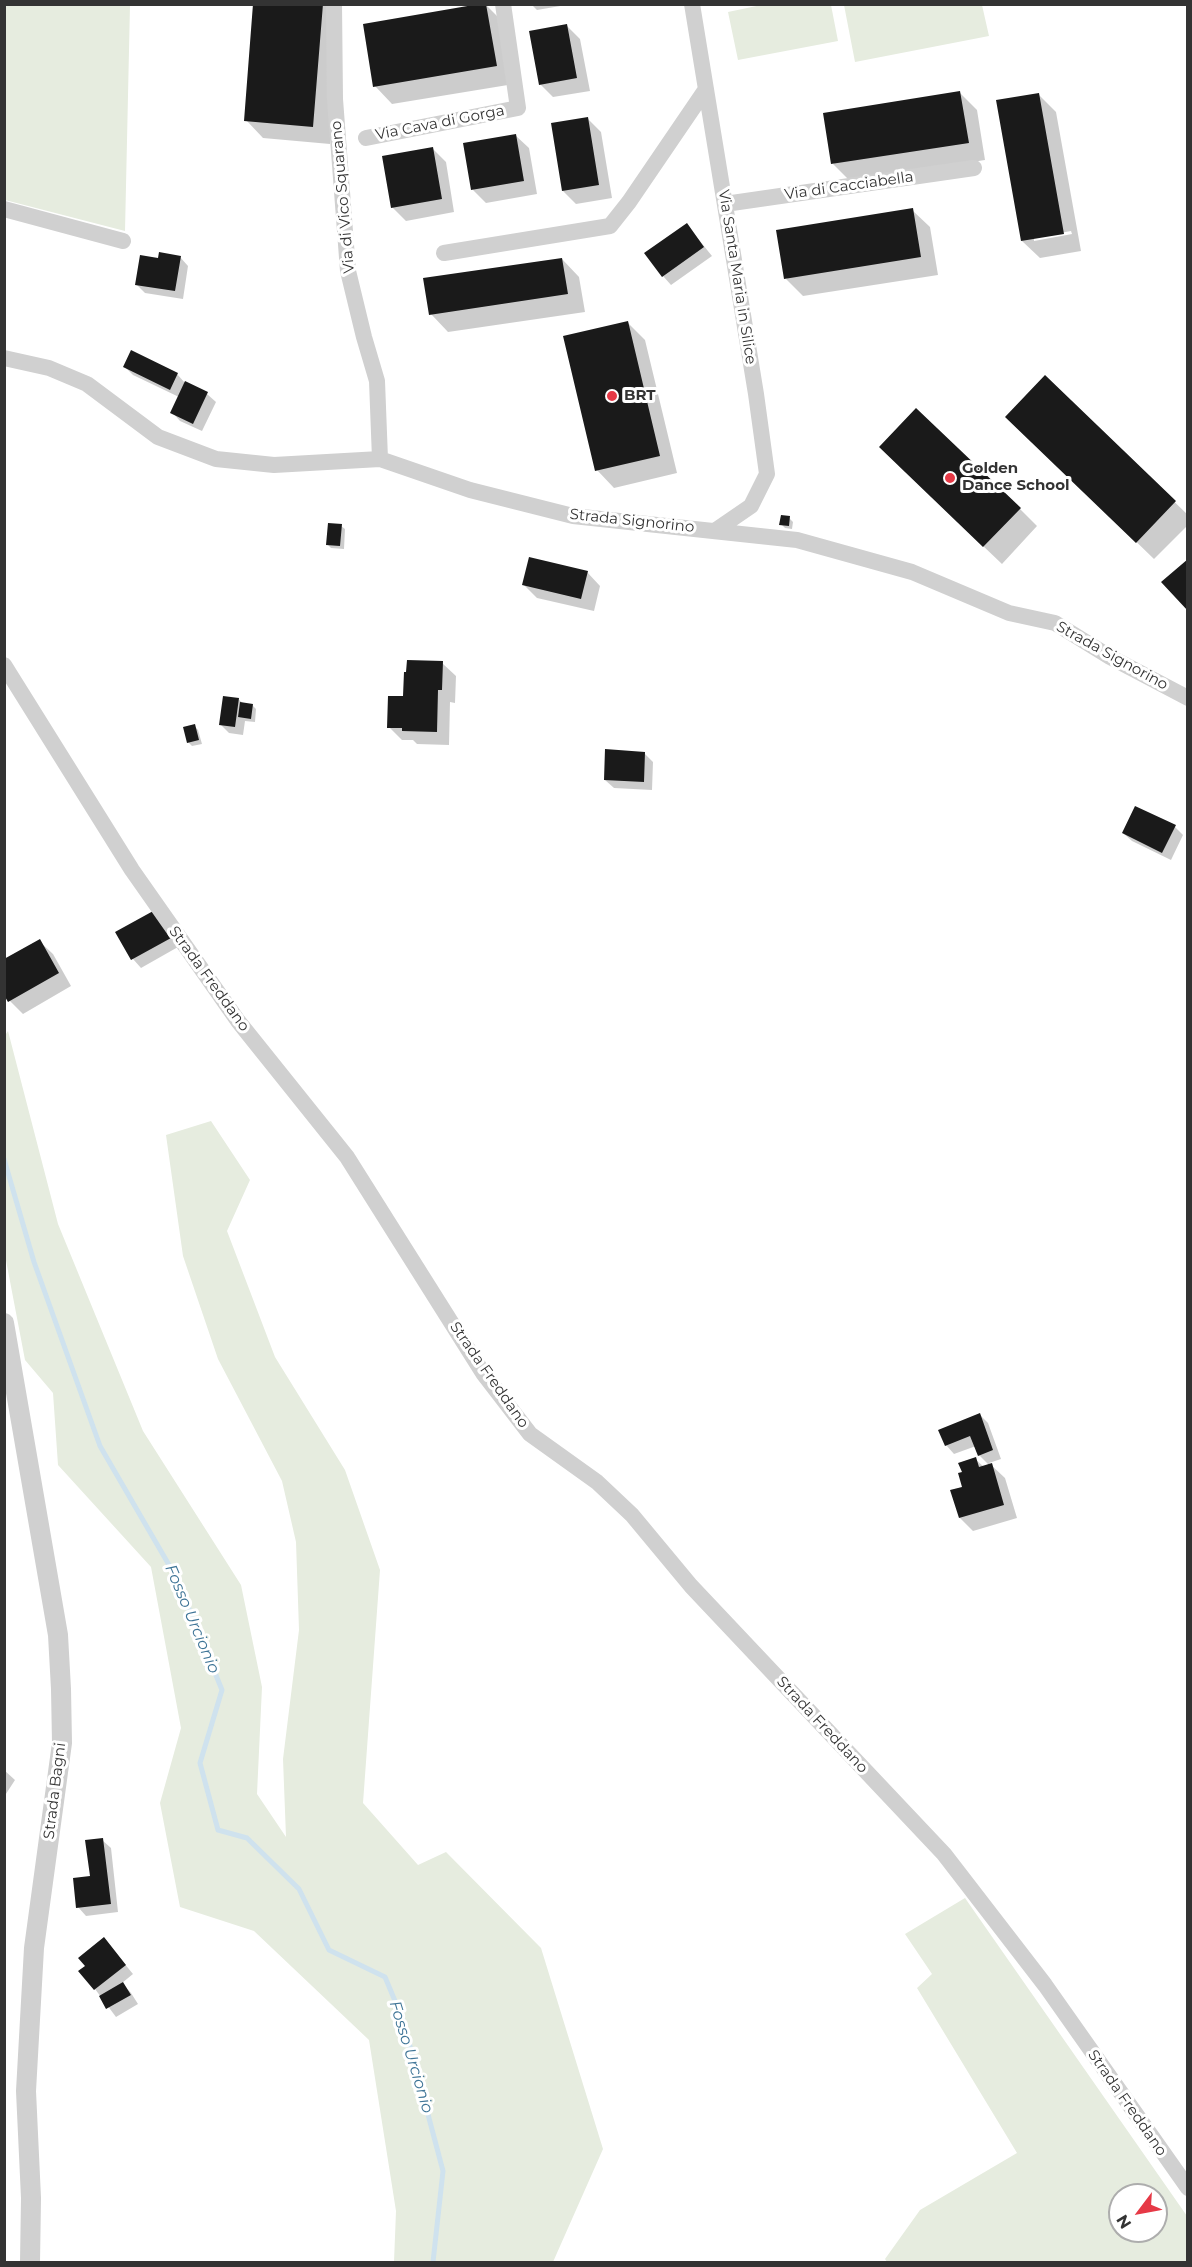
<!DOCTYPE html>
<style>
body{margin:0}
#map{position:relative;width:1192px;height:2267px;overflow:hidden;background:#fff;font-family:Montserrat,sans-serif}
canvas{display:block}
.frame{position:absolute;inset:0;border:6px solid #333;pointer-events:none}
.north{position:absolute;left:1108px;top:2183px;width:60px;height:60px;box-sizing:border-box;background:#fff;border:2px solid #adadad;border-radius:50%;rotate:238deg;font-size:16px;font-weight:700;line-height:24px;text-align:center;color:#333}
.north::after{content:'';display:block;margin:auto;width:21px;height:27px;background:#e63946;clip-path:polygon(50% 0,100% 100%,50% 72%,0 100%)}
</style>
<div id="map">
<canvas width="1192" height="2267"></canvas>
<div class="frame"></div>
<div class="north">N</div>
</div>
<script>
const ctx = document.querySelector('canvas').getContext('2d');
ctx.lineJoin = 'round';
function fillPath(path, color) { ctx.fillStyle = color; ctx.fill(path, 'evenodd'); }
function strokePath(path, color, width, dash) { ctx.strokeStyle = color; ctx.lineWidth = width; ctx.lineCap = dash ? 'butt' : 'round'; ctx.setLineDash(dash || []); ctx.stroke(path); }
function drawText(font, color, halo, rows, align = 'center') {
  ctx.font = font + ' Montserrat,sans-serif'; ctx.lineWidth = 6; ctx.setLineDash([]); ctx.textBaseline = 'middle'; ctx.strokeStyle = halo; ctx.fillStyle = color; for (const [text, x, y, turn = 0] of rows) {
    ctx.save(); ctx.translate(x, y); ctx.rotate((+turn || 0) * Math.PI / 180); ctx.textAlign = isNaN(turn) ? turn : align; if (halo) ctx.strokeText(text, 0, 0); ctx.fillText(text, 0, 0); ctx.restore();
  }
}
fillPath(new Path2D(`
 M766 4 831 5 838 41 738 60 728 12Z
 M4 5H130L125 231 5 200Z
 M844 5H982L989 36 855 62Z
 M8 1031 58 1224 143 1431 241 1585 262 1687 257 1794 286 1837 283 1759 299 1630 296 1542 282 1481 218 1359 183 1256 166 1135 211 1121 250 1180 227 1231 275 1357 345 1470 380 1570 363 1803 418 1865 446 1852 541 1948 603 2149 553 2262H394L396 2211 369 2040 254 1931 180 1907 160 1803 181 1728 151 1567 58 1465 53 1393 25 1360 5 1255 4 1037Z
 M965 1898 1187 2216V2262H887L885 2259 920 2210 1017 2153 917 1988 932 1974 905 1934ZM1120 2195H1156V2231H1120Z`), '#e6ecdf');
fillPath(new Path2D(`
 M255 4H336L330 144 263 138 246 120Z
 M531 4H572L537 10Z
 M486 5 503 22 514 84 392 104 375 86Z
 M567 26 580 39 590 91 553 97 540 84Z
 M960 93 977 110 985 160 850 181 833 164Z
 M1039 95 1056 112 1081 251 1040 258 1022 241ZM1071 231 1072 234 1034 241V238Z
 M588 119 601 132 612 198 576 204 563 191Z
 M515 135 529 148 537 194 486 203 473 190Z
 M433 149 446 162 454 212 406 221 392 207Z
 M912 210 930 227 938 275 803 296 786 279Z
 M687 225 712 256 671 285 663 276Z
 M180 257 188 266 183 299 145 293 137 285 159 260Z
 M562 259 579 277 585 312 448 332 431 314Z
 M628 323 645 340 677 473 614 488 597 470Z
 M125 367 177 374 185 383 207 394 216 402 202 431 180 421 172 412 179 397 133 375Z
 M1045 377 1188 515V525L1154 559 1025 434Z
 M898 465 1020 509 1037 526 1002 564Z
 M789 518 793 522 792 529 785 528 781 524Z
 M341 526 345 529 344 549 331 548 327 544Z
 M587 572 600 586 594 611 537 598 524 585Z
 M442 663 456 676 455 703 450 702 449 745 417 744 413 740H402L389 727 405 698Z
 M238 699 244 704 252 705 256 709 255 722 245 721 243 735 229 733 221 725Z
 M194 726 198 730 202 744 192 746 188 742Z
 M644 753 653 762 652 790 614 788 605 780Z
 M1175 827 1183 835 1171 860 1132 841 1123 833Z
 M154 911 178 947 141 968 133 959Z
 M39 941 53 954 71 986 23 1014 10 1001Z
 M980 1415 988 1423 1001 1459 989 1463 1005 1478 1017 1518 973 1531 960 1518 952 1491 964 1488 975 1459 984 1467 990 1466 979 1455 976 1446 954 1454 946 1445Z
 M4 1770 15 1780 4 1797Z
 M102 1840 111 1848 118 1912 86 1916 78 1907 91 1877Z
 M104 1939 133 1974 122 1983 131 1993 138 2004 116 2017 95 1989Z`), '#0003');
strokePath(new Path2D(`
 M4 1159 34 1262 100 1446 176 1577 222 1690 200 1763 218 1830 247 1838 299 1889 329 1950 385 1977 403 2020 443 2171 433 2262`), '#cfe2ee', 5);
fillPath(new Path2D(`
 M253 4H323L313 127 244 121Z
 M479 4H486L497 66 373 87 363 24Z
 M567 24 577 78 539 85 529 31Z
 M960 91 969 143 831 164 823 113Z
 M1039 93 1064 234 1021 241 996 100Z
 M588 117 599 185 562 191 551 123Z
 M516 134 524 181 471 190 463 143Z
 M433 147 442 199 391 208 382 156Z
 M913 208 921 257 784 279 776 230Z
 M687 223 704 247 662 277 644 253Z
 M159 252 181 256 175 291 135 285 140 255 158 258Z
 M562 258 568 294 429 315 423 278Z
 M628 321 660 456 595 471 563 336Z
 M131 350 178 373 170 390 123 367Z
 M1045 375 1176 501 1136 543 1005 417Z
 M185 381 208 392 193 424 170 413Z
 M916 408 1021 508 983 547 879 447Z
 M781 515 790 516 789 526 779 525Z
 M328 523 342 524 340 546 326 545Z
 M529 557 588 571 581 599 522 585Z
 M1188 559V611L1161 582Z
 M407 660 443 661 442 690H438L437 732 402 731V728H387L388 696H403L404 672H406Z
 M223 696 239 698 235 727 219 725Z
 M240 702 253 704 251 719 238 717Z
 M195 724 199 740 187 743 183 727Z
 M605 749 645 752 644 782 604 780Z
 M1135 806 1176 825 1162 853 1122 833Z
 M155 910 171 938 131 960 115 932Z
 M40 939 59 973 8 1002 4 995V959Z
 M980 1413 993 1450 978 1456 970 1436 945 1446 938 1430Z
 M976 1457 979 1467 992 1463 1004 1505 959 1518 950 1490 962 1487 958 1473 962 1472 958 1463Z
 M103 1838 111 1904 76 1908 73 1878 90 1876 85 1840Z
 M104 1937 126 1965 94 1990 78 1971 85 1966 78 1958Z
 M123 1982 131 1995 106 2009 99 1996Z`), '#1a1a1a');
strokePath(new Path2D(`
 M334 4 335 99 348 271 364 337 377 381 380 459
 M692 4 756 394 767 474 751 506 716 530
 M366 138 518 108 503 4
 M725 204 974 168
 M4 209 123 241
 M444 253 610 226 629 202 706 89
 M4 358 49 368 87 384 158 437 216 459 274 465 380 459 470 490 573 516 797 540 912 572 1009 613 1055 623 1110 657 1188 698
 M4 665 132 870 238 1021 347 1157 483 1373 530 1434 597 1482 632 1515 691 1586 944 1854 1045 1985 1188 2188`), '#d0d0d0', 16);
strokePath(new Path2D(`
 M4 1323 58 1635 61 1689 62 1743 34 1948 26 2091 31 2198 30 2262`), '#d0d0d0', 20);
for (const [x, y, r, color] of [
 [612,396,6,"#e63946"],
 [950,478,6,"#e63946"]
]) { const dot = new Path2D(); dot.arc(x, y, r, 0, 2 * Math.PI); ctx.fillStyle = color; ctx.fill(dot); strokePath(dot, '#fff', 2); }
drawText('15px', '#333', '#fff', [
 ["Via Cava di Gorga",440,123,-11],
 ["Via di Cacciabella",849,186,-8],
 ["Via di Vico Squarano",343,197,-95],
 ["Via Santa Maria in Silice",737,277,81],
 ["Strada Signorino",632,521,6],
 ["Strada Signorino",1112,656,29],
 ["Strada Freddano",209,979,54],
 ["Strada Freddano",489,1375,55],
 ["Strada Freddano",822,1725,47],
 ["Strada Bagni",55,1791,-83],
 ["Strada Freddano",1127,2103,55]
]);
drawText('bold 15px', '#333', '#fff', [
 ["BRT",624,396],
 ["Golden",962,469],
 ["Dance School",962,486]
], 'left');
drawText('italic 16px', '#3f7597', '#fff', [
 ["Fosso Urcionio",192,1619,67],
 ["Fosso Urcionio",411,2057,73]
]);
</script>
